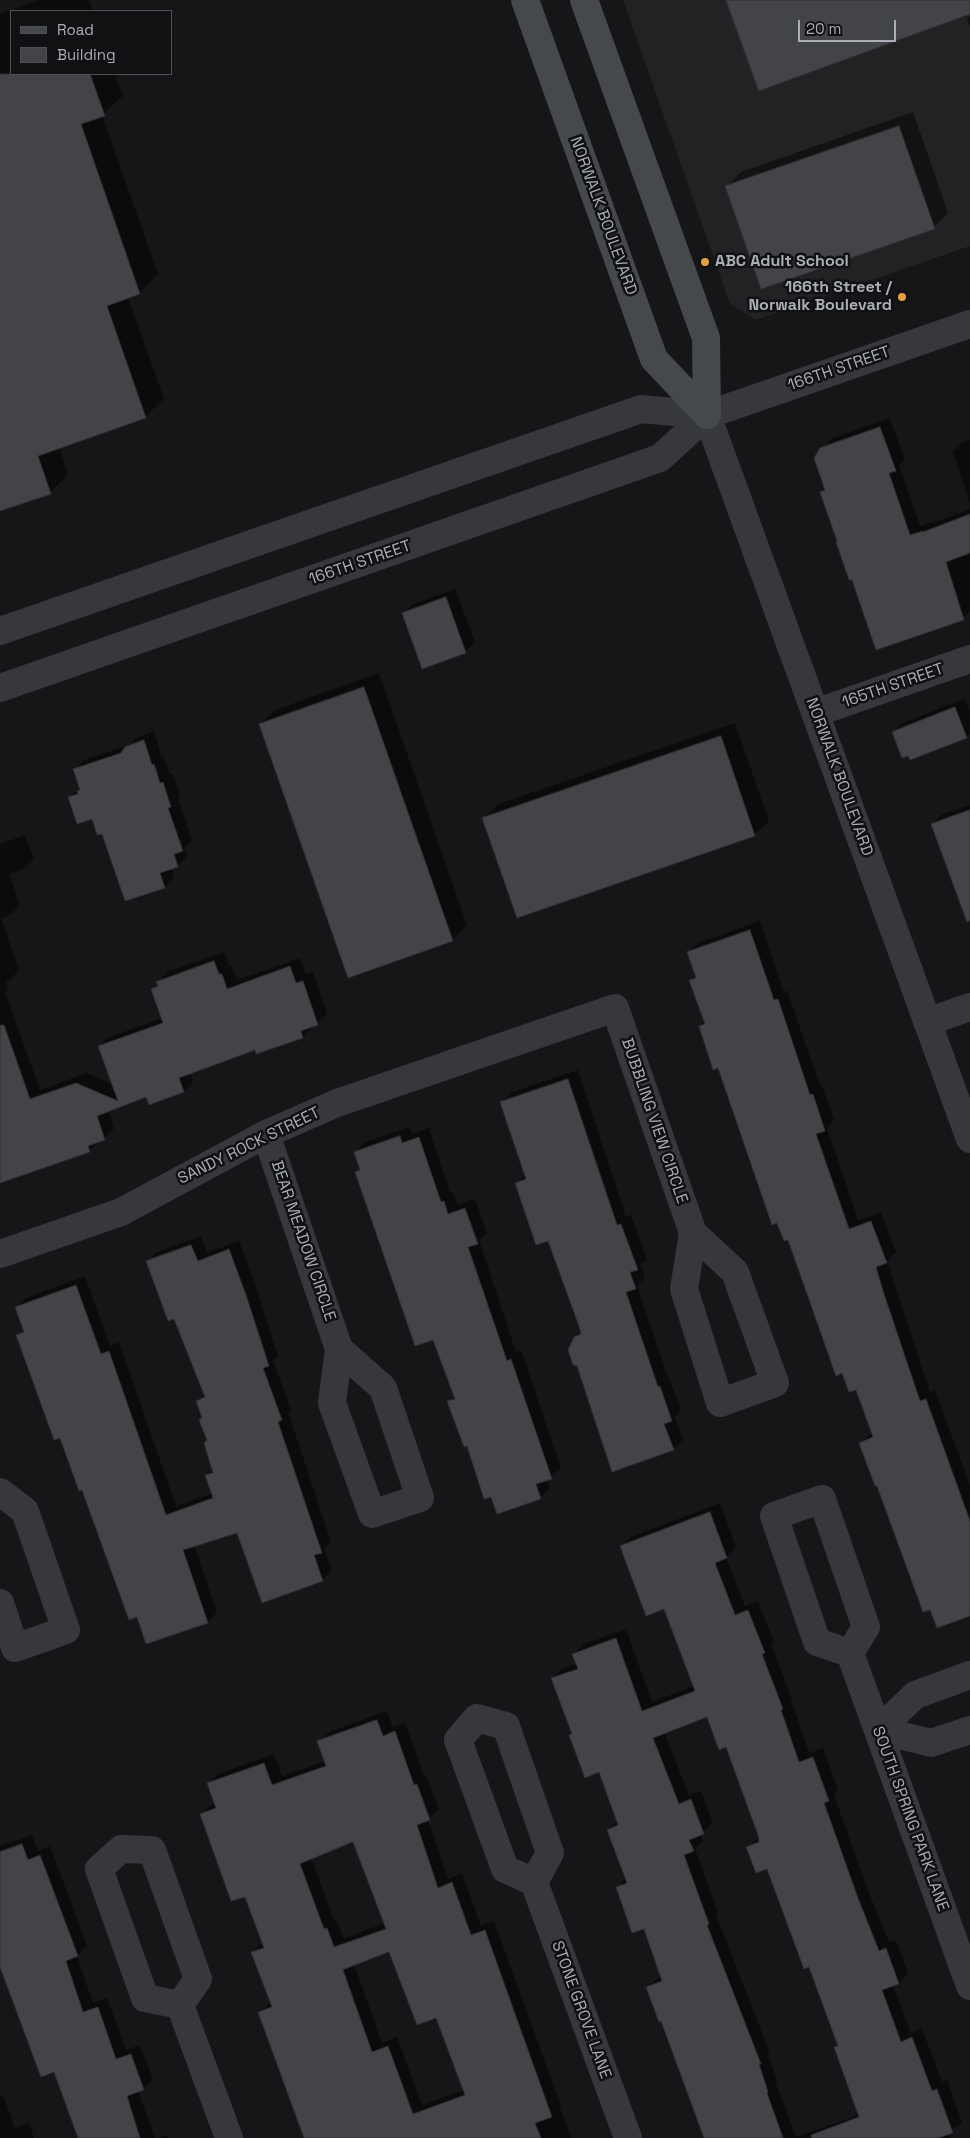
<!DOCTYPE html>
<style>
body{margin:0}
#map{position:relative;width:970px;height:2138px;overflow:hidden;background:#161618;font-family:"Space Grotesk",sans-serif}
canvas{display:block}
.legend{position:absolute;left:10px;top:10px;width:162px;height:65px;box-sizing:border-box;background:#111113;border:1px solid #4e5055;margin:0;padding:6px 9px;list-style:none;font-size:15px;color:#a9aeb7}
.legend li{display:flex;align-items:center;gap:10px;height:25px}
.legend b{width:25px;border:1px solid #4e5055}
.scale{position:absolute;left:798px;top:20px;width:98px;height:22px;box-sizing:border-box;border:2px solid #a9aeb7;border-top:0;padding-left:6px;font-size:15px;line-height:18px;white-space:nowrap;color:#a9aeb7;-webkit-text-stroke:4px #111113;paint-order:stroke}
</style>
<div id="map">
<canvas width="970" height="2138"></canvas>
<ul class="legend">
<li><b style="height:6px;background:#45484c"></b>Road</li>
<li><b style="height:14px;background:#434448"></b>Building</li>
</ul>
<div class="scale">20 m</div>
</div>
<script>
const ctx = document.querySelector('canvas').getContext('2d');
ctx.lineJoin = 'round';
function fillPath(path, color) { ctx.fillStyle = color; ctx.fill(path, 'evenodd'); }
function strokePath(path, color, width, dash) { ctx.strokeStyle = color; ctx.lineWidth = width; ctx.lineCap = dash ? 'butt' : 'round'; ctx.setLineDash(dash || []); ctx.stroke(path); }
function drawText(font, color, halo, rows, align = 'center') {
  ctx.font = font + ' "Space Grotesk",sans-serif'; ctx.lineWidth = 5; ctx.setLineDash([]); ctx.textBaseline = 'middle'; ctx.strokeStyle = halo; ctx.fillStyle = color; for (const [text, x, y, turn = 0] of rows) {
    ctx.save(); ctx.translate(x, y); ctx.rotate((+turn || 0) * Math.PI / 180); ctx.textAlign = isNaN(turn) ? turn : align; if (halo) ctx.strokeText(text, 0, 0); ctx.fillText(text, 0, 0); ctx.restore();
  }
}
fillPath(new Path2D(`
 M623 0H970V246L756 320 730 304Z`), '#222225');
fillPath(new Path2D(`
 M39 0H89L93 11H11V74H115L123 96 102 115 158 274 139 293 128 297 164 399 145 417 59 447 68 474 50 493 0 510V14Z
 M970 16V28L967 19Z
 M913 112 948 213 934 227 727 186 741 172Z
 M890 418 905 460 899 465 920 526 932 522 933 523 970 509V611L963 618 838 540 821 492 826 487 821 449 831 439Z
 M970 440V503L953 452 963 442Z
 M455 589 475 642 465 652 403 613 413 604Z
 M379 673 467 925 452 940 260 724 275 710Z
 M965 698 970 711V734L967 737 893 732 903 723Z
 M735 723 769 821 754 835 484 818 498 804Z
 M154 731 161 756 163 755 170 774H173L180 796 178 798 192 840 184 848 187 856 178 866 171 868 174 877 164 887 103 832 92 817 69 798 80 788 74 770 84 760 129 745 136 738Z
 M970 805V898L933 824 942 814Z
 M25 835 34 859 24 869 9 874 20 905 10 915 1 918 19 970 10 980 5 982 8 990 5 992 40 1090 87 1073 114 1085 99 1046 109 1037 163 1018 153 989 167 972 224 952 229 966 231 965 237 980 300 958 306 974 313 972 327 1014 302 1037 255 1048 190 1072 193 1082 184 1091 147 1096 108 1110 114 1129 89 1151 0 1182V844Z
 M760 921 784 992 787 990 820 1086 822 1085 834 1120 827 1128 858 1220 881 1212 896 1252 887 1261 930 1392 935 1390 970 1485V1614L878 1484 861 1443 873 1432 857 1388 789 1238 719 1066 700 1027 705 1021 691 980 696 975 688 952 698 943Z
 M578 1070 626 1217 631 1215 647 1259 640 1265 645 1278 637 1286 668 1378H669L681 1410 675 1417 683 1440 673 1449 575 1338 581 1331 549 1239 516 1184 526 1174 502 1102 512 1092Z
 M410 1127 412 1134 429 1128 450 1193 453 1192 458 1205 475 1199 487 1233 479 1240 516 1352 521 1350 561 1468 547 1479 550 1488 540 1498 491 1495 449 1402 455 1396 434 1339 357 1172 361 1168 355 1152 365 1142Z
 M201 1236 207 1253 239 1241 255 1284 278 1356 273 1360 291 1410 288 1412 331 1542 324 1548 332 1571 323 1580 262 1602 238 1532 194 1545 217 1612 208 1622 147 1642 138 1616 18 1335 24 1329 16 1308 26 1298 85 1276 110 1346 119 1342 176 1506 213 1493 207 1476 213 1469 203 1417 197 1401 205 1394 175 1317 147 1262 157 1252Z
 M720 1503 736 1547 726 1557 745 1606 758 1601 774 1642 771 1644 792 1699 791 1700 809 1753 823 1748 838 1790 834 1795 867 1888 889 1942 896 1940 908 1973 899 1983 893 1985 911 2033 922 2028 942 2082 947 2080 962 2122 948 2133 950 2138H705L662 2020 648 1987 661 1976 645 1928 617 1888 626 1878 608 1830 618 1821 599 1771 570 1735 573 1733 553 1678 562 1669 577 1663 574 1654 584 1644 626 1629 652 1702 694 1686 665 1608 621 1547 631 1537ZM707 1716 727 1746 760 1837 748 1847 768 1868 810 1965 838 2044 835 2048 859 2112 853 2117 796 2137 776 2083 777 2081 768 2054 770 2053 716 1915 718 1913 695 1849 703 1841 700 1834 713 1823 701 1791 689 1795 664 1732Z
 M387 1711 393 1727 405 1722 424 1776 426 1775 439 1809 428 1820 448 1879 462 1873 481 1926 494 1921 561 2106 560 2107 571 2138H304L259 2013 271 2002 253 1952 263 1942 245 1895 201 1814 211 1805 216 1803 209 1784 218 1774 274 1754 282 1776 326 1761 319 1742 329 1732ZM354 1841 385 1923 344 1938 336 1919 334 1920 311 1858ZM390 1950 437 2016 464 2090 422 2105 397 2037 382 2043 354 1964Z
 M32 1835 38 1851 50 1846 87 1946 77 1956 93 2003 107 1998 126 2050 140 2045 153 2079 143 2089 138 2091 155 2138H79L54 2071 0 1965V1846Z
 M3 2095 15 2128 29 2122 34 2138H0V2096Z
 M167 2135 168 2138H159Z`), '#0007');
const building = new Path2D(`
 M726 0H970V14L759 91Z
 M0 74H90L105 116 81 124 140 294 107 306 146 418 38 456 51 494 0 511Z
 M899 126 935 229 761 289 725 186Z
 M880 427 896 471 889 473 910 535 923 531V532L970 514V553L946 562 964 620 876 650 852 580H849L836 542 837 541 820 492 825 490 814 458 820 448Z
 M446 597 466 653 422 669 402 613Z
 M364 687 453 941 348 978 259 724Z
 M955 707 967 738 910 760 908 756 902 758 892 732Z
 M721 736 755 836 517 918 482 818Z
 M144 740 152 765 154 764 160 783 163 782 171 807 168 808 183 851 174 854 178 867 160 873 165 888 125 901 102 834 97 835 92 819 77 824 68 797 78 794 77 791 80 790 73 769 121 753 125 747Z
 M970 810V921L967 922 931 824Z
 M750 930 774 1000 778 999 810 1095 813 1094 825 1131 816 1134 849 1229 871 1221 887 1263 876 1267 883 1291 920 1401 926 1399 970 1521V1616L937 1628 930 1610 923 1612 877 1486H875L859 1443 873 1437 856 1390 849 1392 842 1373 836 1376 788 1240 784 1241 777 1223 772 1225 718 1068 713 1070 699 1026 705 1024 689 980 696 978 687 952Z
 M214 961 219 974H222L227 989 290 966 296 983 303 981 318 1025 301 1031 303 1038 256 1054 255 1050 179 1078 184 1092 149 1105 146 1097 97 1116 105 1140 88 1146 90 1152 0 1183V1025H4L30 1099 76 1083 118 1101 98 1046 163 1023 151 989 158 986 156 982Z
 M568 1079 617 1225 621 1224 638 1270 630 1272 636 1289 626 1292 658 1387 660 1386 672 1421 664 1424 674 1450 612 1472 577 1366 573 1365 568 1350 574 1337 581 1334 579 1326 548 1241 536 1245 515 1183 526 1179 500 1102Z
 M400 1136 402 1143 419 1137 441 1202 444 1201 448 1214 465 1208 478 1244 468 1247 507 1361 511 1359 552 1479 536 1484 541 1499 497 1514 491 1497 484 1499 467 1446 464 1447 447 1401 455 1399 433 1340 415 1346 355 1172 360 1170 354 1152Z
 M191 1245 198 1261 229 1249 246 1295 269 1366 263 1368 282 1420 278 1422 322 1553 314 1555 323 1581 262 1603 237 1533 183 1550 208 1623 146 1644 137 1617 129 1620 82 1490 79 1491 60 1438 54 1440 16 1335 24 1332 15 1307 76 1285 101 1354 109 1351 166 1515 213 1498 205 1475 213 1473 204 1443 207 1440 199 1420 202 1418 196 1401 205 1397 174 1319 168 1321 146 1261Z
 M710 1512 727 1558 715 1563 735 1615 748 1610 765 1653 762 1654 783 1709 781 1710 799 1762 813 1757 829 1801 824 1803 858 1898 879 1951 886 1948 899 1984 882 1990 901 2042 912 2037 932 2091 937 2089 953 2133 938 2138H812L811 2135 859 2117 834 2047 838 2046 809 1967 804 1969 767 1869 756 1873 746 1847 759 1842 758 1835 726 1747 719 1750 707 1717 653 1738 679 1804 691 1799 704 1834 689 1840 694 1851 684 1855 709 1924 707 1925 761 2064H759L768 2092 767 2093 783 2138H704L661 2021 659 2022 646 1987 662 1981 644 1929 632 1933 616 1887 627 1883 607 1830 618 1825 599 1772 585 1778 569 1735 572 1734 551 1678 578 1669 572 1654 616 1638 642 1711 695 1691 664 1609 646 1616 620 1546Z
 M377 1720 383 1736 395 1731 414 1785 417 1784 430 1820 417 1825 438 1888 452 1882 471 1935 485 1930 552 2117 535 2123 541 2138H304L258 2012 272 2007 251 1952 264 1948 245 1897 231 1901 200 1814 216 1808 207 1783 264 1763 272 1785 326 1766 317 1741ZM353 1842 386 1929 334 1947 327 1928 324 1929 300 1864ZM389 1952 417 2025 436 2018 465 2095 413 2114 388 2046 372 2052 343 1970Z
 M22 1844 28 1860 40 1855 78 1956 66 1961 83 2012 98 2007 116 2059 131 2054 144 2090 127 2096 140 2138H78L54 2072 41 2077 0 1967V1852Z`);
fillPath(building, '#434448');
strokePath(building, '#303033', 1);
strokePath(new Path2D(`
 M815 713 970 659
 M927 1022 970 1007
 M266 1134 339 1349 332 1403 372 1514 420 1498 383 1388 339 1349
 M0 1254 121 1212 266 1134 337 1103 615 1008 693 1233 735 1272 775 1383 720 1403 684 1289 693 1233
 M0 1492 25 1511 66 1630 15 1648 0 1603
 M822 1499 866 1627 850 1653 817 1642 774 1516Z
 M850 1653 970 1986
 M879 1730 915 1695 970 1675
 M879 1730 931 1743 970 1730
 M121 1849 152 1850 198 1979 180 2005 145 1998 99 1869Z
 M534 1882 550 1853 506 1726 477 1718 458 1740 505 1869 534 1882 628 2138
 M180 2005 229 2138`), '#37383c', 28);
strokePath(new Path2D(`
 M707 415 970 1139
 M0 631 641 409 707 415
 M0 688 660 458 707 415 970 324`), '#37383c', 28);
strokePath(new Path2D(`
 M525 0 654 359 707 415
 M584 0 706 338 707 415`), '#45484c', 28);
for (const [x, y, r, color] of [
 [705,262,5,"#e79e3e"],
 [902,297,5,"#e79e3e"]
]) { const dot = new Path2D(); dot.arc(x, y, r, 0, 2 * Math.PI); ctx.fillStyle = color; ctx.fill(dot); strokePath(dot, '#111113', 2); }
drawText('16px', '#a9aeb7', '#111113', [
 ["NORWALK BOULEVARD",603,216,70],
 ["166TH STREET",839,369,-19],
 ["166TH STREET",360,563,-19],
 ["165TH STREET",893,686,-19],
 ["NORWALK BOULEVARD",839,777,70],
 ["BUBBLING VIEW CIRCLE",654,1121,71],
 ["SANDY ROCK STREET",249,1146,-26],
 ["BEAR MEADOW CIRCLE",303,1241,71],
 ["SOUTH SPRING PARK LANE",910,1819,70],
 ["STONE GROVE LANE",581,2010,70]
]);
drawText('bold 16px', '#a9aeb7', '#111113', [
 ["ABC Adult School",715,262],
 ["166th Street /",892,288,"right"],
 ["Norwalk Boulevard",892,306,"right"]
], 'left');
</script>
